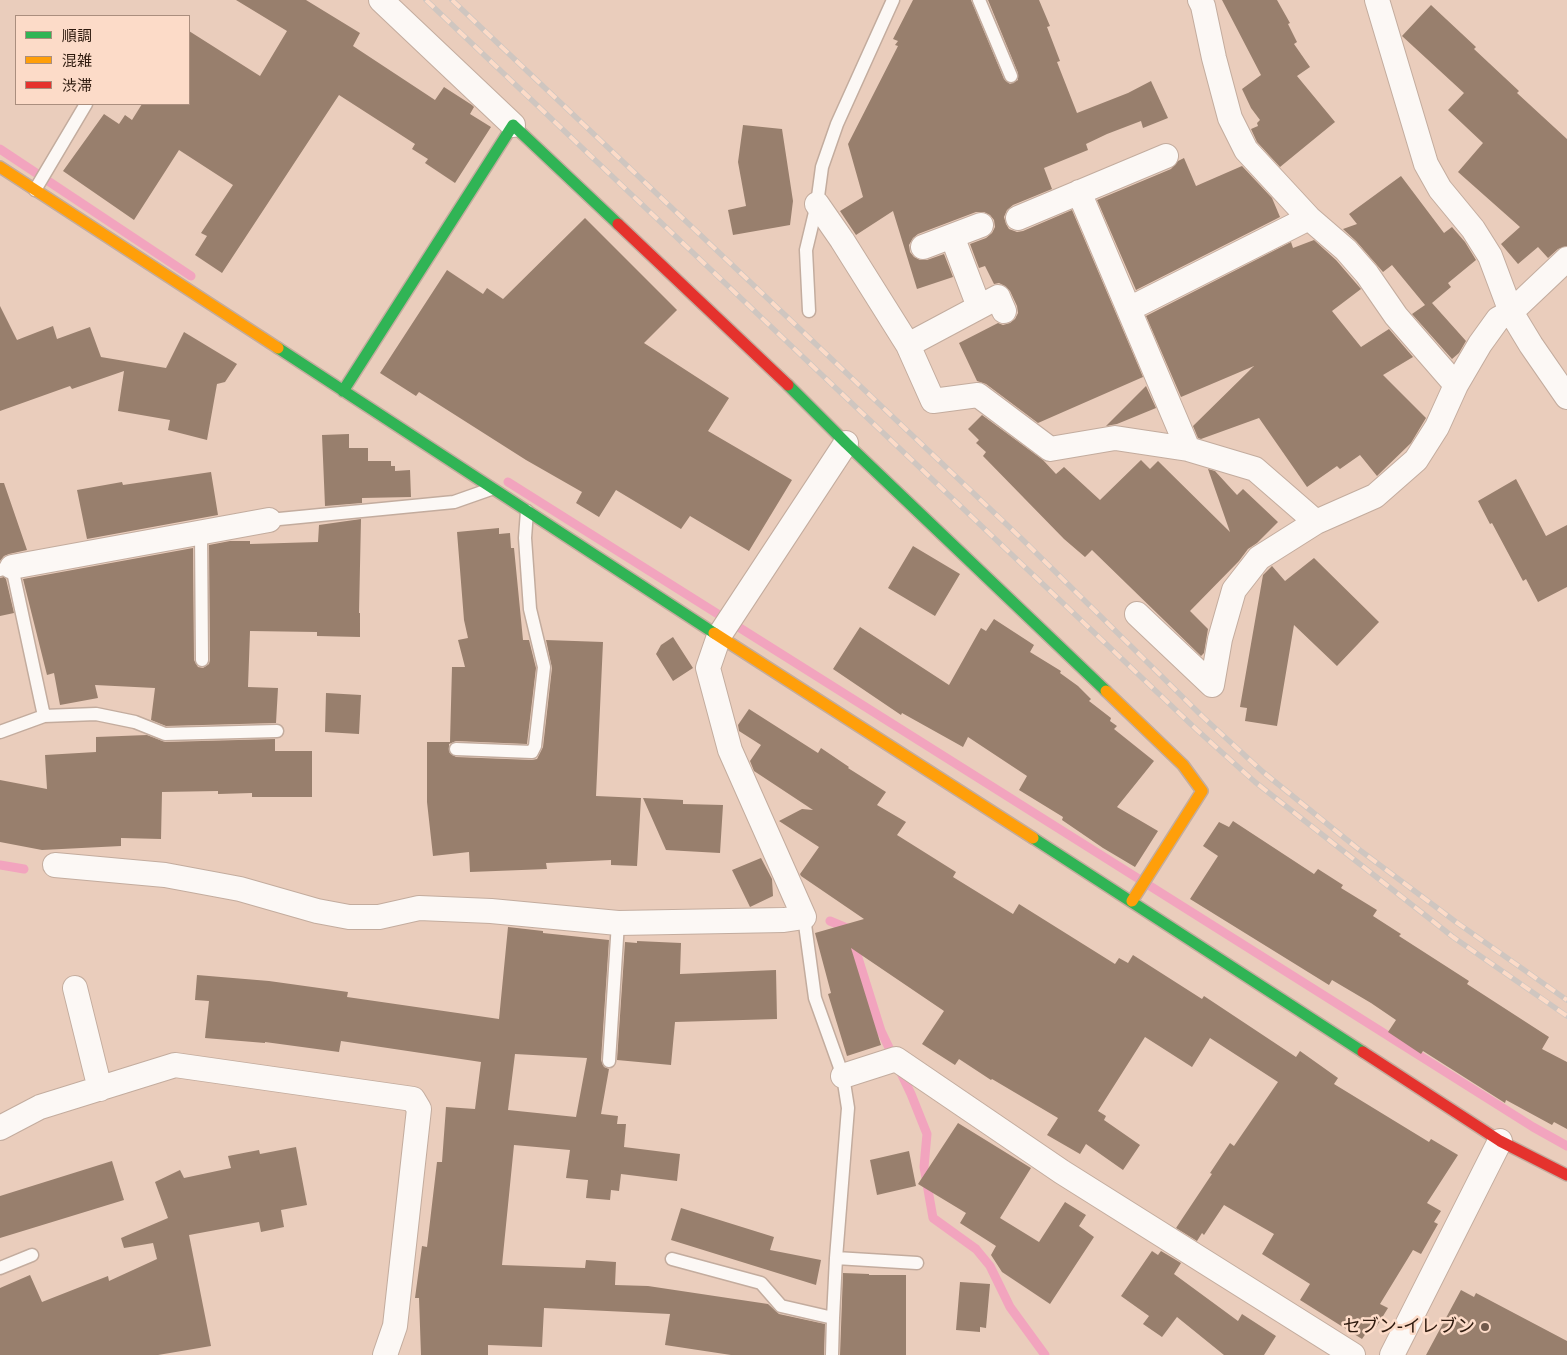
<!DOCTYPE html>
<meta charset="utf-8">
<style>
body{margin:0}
#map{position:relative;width:1567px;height:1355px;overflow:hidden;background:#eacdbc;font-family:Signika,"Noto Sans JP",sans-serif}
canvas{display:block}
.legend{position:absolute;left:15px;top:15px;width:175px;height:90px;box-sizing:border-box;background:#fcdbc8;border:1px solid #aa8e7e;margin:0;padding:6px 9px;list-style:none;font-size:15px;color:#2e1a0e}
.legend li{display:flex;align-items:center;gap:10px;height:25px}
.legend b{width:25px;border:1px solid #aa8e7e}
</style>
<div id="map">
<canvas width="1567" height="1355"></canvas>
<ul class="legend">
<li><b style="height:6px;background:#30b455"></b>順調</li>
<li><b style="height:6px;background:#ff9f0a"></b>混雑</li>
<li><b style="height:6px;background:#e5322d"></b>渋滞</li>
</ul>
</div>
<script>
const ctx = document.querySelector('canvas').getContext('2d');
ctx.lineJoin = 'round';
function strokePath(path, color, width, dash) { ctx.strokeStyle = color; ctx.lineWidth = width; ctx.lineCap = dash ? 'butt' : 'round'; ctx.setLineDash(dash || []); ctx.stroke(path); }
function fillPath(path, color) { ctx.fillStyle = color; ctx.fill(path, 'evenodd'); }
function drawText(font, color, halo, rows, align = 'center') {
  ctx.font = font + ' Signika,"Noto Sans JP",sans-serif'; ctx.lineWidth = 5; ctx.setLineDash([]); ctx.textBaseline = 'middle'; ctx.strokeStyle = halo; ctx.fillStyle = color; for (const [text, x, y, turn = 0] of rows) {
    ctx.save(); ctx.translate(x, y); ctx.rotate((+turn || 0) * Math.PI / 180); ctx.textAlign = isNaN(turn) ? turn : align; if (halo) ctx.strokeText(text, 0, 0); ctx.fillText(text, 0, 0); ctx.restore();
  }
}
strokePath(new Path2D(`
 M0 149 191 276
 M508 482 1533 1127 1567 1146
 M0 865 24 869
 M830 921 849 929 881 1031 911 1094 927 1134 924 1167 933 1218 976 1249 990 1266 1010 1307 1045 1355`), '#f2a4be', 9);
fillPath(new Path2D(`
 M236 0H306L360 33 353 46 435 100 444 87 472 105 474 107 470 114 491 127 455 183 425 163 428 159 412 149 415 144 339 95 222 273 195 255 207 236 201 233 233 185 179 150 134 220 63 171 104 114 119 124 125 115 132 120 142 104H189V31L260 76 287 31Z
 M913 0H971L1004 79 1010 84 1018 80V73L988 0H1039L1050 26 1047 27 1060 61 1057 62 1077 113 1128 93 1151 81 1168 118 1143 128 1141 121 1107 134 1086 144 1088 150 1044 168 1052 189 1013 205 1007 210 1004 217 1006 224 1009 229 1017 232 1023 231 1072 210 1143 377 1038 423 986 384 977 381 959 343 998 323 1003 325 1010 323 1015 319 1018 313 1017 306 1010 291 1005 286 999 283 994 284 985 266 979 268 970 244 986 238 992 233 995 227 994 220 990 215 984 212H976L918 234 913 238 909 245 910 252 914 257 920 260H927L944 254 953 277 917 289 893 211 856 235 840 211 863 197 848 144 898 46 895 45 898 41 893 39Z
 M1222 0H1277L1290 23 1288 24 1297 42 1294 44 1310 67 1297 76 1335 122 1280 167 1257 142 1251 129 1258 126 1257 123 1260 120 1251 108 1242 89 1261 75Z
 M1431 5 1476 47 1474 49 1519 91 1517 93 1567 139V246L1558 249 1548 258 1538 247 1518 264 1501 244 1520 227 1458 172 1483 143 1448 110 1464 93 1402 36Z
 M743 125 782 129 793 201 790 225 733 235 728 210 746 206 738 162Z
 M1184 158 1196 186 1242 166 1272 198 1280 217 1136 290 1097 200 1171 169 1178 161Z
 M1401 176 1444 233 1452 227 1465 242 1476 260 1448 283 1451 287 1432 303 1466 341 1459 353 1452 359 1412 314 1425 305 1392 265 1383 272 1356 241 1343 229 1357 224 1349 214Z
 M585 218 677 310 644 343 729 398 708 431 792 480 749 551 690 516 681 529 616 490 599 517 576 503 582 492 526 460 419 392 416 396 380 373 447 270 483 294 487 288 503 299Z
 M1314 240 1336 260 1361 289 1332 311 1361 347 1389 329 1413 357 1383 375 1426 418 1411 443 1377 476 1360 455 1340 469 1337 466 1307 487 1259 418 1201 439 1198 438 1193 426 1254 366 1181 397 1146 316 1291 242 1293 248Z
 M0 306 17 340 53 326 57 339 90 327 101 357 166 368 184 332 237 364 225 382 217 384 207 440 168 430 170 420 118 411 124 371 72 389 70 386 0 411Z
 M1146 386 1156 408 1117 424 1106 426Z
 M982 415 1043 460 1056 474 1064 467 1100 500 1141 460 1150 469 1158 461 1230 532 1208 469 1215 471 1237 495 1243 489 1278 522 1257 543 1248 549 1239 561 1190 611 1208 629 1204 653 1201 656 1092 550 1085 557 1064 539 983 456 986 452 976 443 979 440 968 429Z
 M349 434V448H368V461H391V466H395V471L410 470 411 497 362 498V503L325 506 322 435Z
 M211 472 218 515 87 539 77 490 122 482 123 485Z
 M1516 479 1546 536 1567 525V587L1538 602 1526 579 1523 581 1492 523 1490 524 1478 501Z
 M0 483H4L27 550 9 554 4 556 0 561Z
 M361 519 359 613H360V637L317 636V632L250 631 248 687 278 688 276 723 166 726 151 720 155 688 95 685 98 698 60 705 54 673 47 675 23 579 193 548 194 660 198 667 203 668 209 664 210 660 209 545 230 541H250V544L318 542 319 525Z
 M499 528V534L510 533 511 548H514L523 640H529L536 668 527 744 456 741 449 744V752L456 757 532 760 537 759 543 747 552 668 546 640 603 642 596 796 641 798 637 866 611 865V860L546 863 547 869 470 872 469 852 433 856 427 802V742H450L452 667H465L458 640 468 638 464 620 457 532Z
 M913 546 960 574 935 616 888 588Z
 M1314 558 1379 622 1337 666 1294 625 1277 726 1245 721 1247 708 1240 707 1263 575 1272 566 1285 581Z
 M4 577 6 579 14 613 0 616V578Z
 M994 619 1034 645 1030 652 1061 671 1060 673 1078 686 1091 699 1089 701 1111 718 1110 721 1117 726 1114 729 1154 761 1117 807 1158 831 1135 867 1103 848 1062 820 1063 817 1019 790 1027 776 968 737 963 747 902 713 901 715 833 669 860 627 949 685 981 628 986 631Z
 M673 637 693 668 673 681 656 654 661 645Z
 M326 693 361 695 359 734 325 732Z
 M749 709 818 753 821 748 849 767 848 768 886 792 877 805 906 822 897 835 956 872 953 877 1013 914 1019 904 1115 964 1119 958 1128 963 1133 955 1202 999 1204 996 1296 1057 1300 1051 1338 1078 1334 1084 1429 1142 1431 1139 1458 1155 1427 1203 1441 1211 1434 1222 1438 1224 1421 1254 1413 1250 1380 1304 1388 1308 1375 1329 1371 1326 1362 1339 1300 1300 1310 1284 1262 1254 1274 1234 1224 1205 1204 1235 1202 1233 1197 1241 1176 1228 1212 1174 1210 1173 1230 1143 1234 1146 1278 1082 1210 1038 1192 1067 1145 1037 1098 1111 1106 1116 1104 1120 1140 1145 1123 1170 1086 1144 1080 1154 1047 1135 1058 1118 992 1079 991 1080 959 1059 955 1065 922 1044 944 1011 851 948 881 1045 847 1056 828 994 831 993 815 933 864 919 801 876 800 874 819 847 779 821 802 809 813 810 754 771 750 761 761 745 739 731 738 725Z
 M147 735 165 742 275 739V751H312V797H252V793L218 794V791L162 792 161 839 121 838V846L42 850 0 842V780L47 789 45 755 96 752V737Z
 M643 798 683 800V804L723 805 720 853 666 850Z
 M1233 821 1314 874 1318 869 1343 885 1341 888 1377 910 1373 916 1401 934 1399 936 1469 981 1467 984 1549 1037 1542 1049 1567 1062V1129L1554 1122 1552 1125 1506 1100 1505 1103 1423 1051 1421 1054 1388 1032 1396 1020 1371 1003 1332 980 1329 985 1190 899 1218 856 1203 846 1219 822 1229 827Z
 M761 858 772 879 773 896 750 907 732 870Z
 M508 927 543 931V933L609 940 601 1060 604 1067 609 1069 601 1114 618 1116 617 1124H626L624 1147 680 1154 677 1181 621 1174 619 1191 611 1190 610 1200 586 1198 588 1180 566 1178 570 1150 514 1145 502 1265 585 1268 586 1260 616 1262 615 1285 648 1286 768 1304 779 1314 825 1324 824 1355H731L665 1345 670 1314 544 1308 542 1347 488 1345V1355H421L419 1298H415L422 1246 427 1247 437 1162H442L446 1107 475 1109 481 1062 341 1041 339 1052 265 1042V1043L205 1038 209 1001 195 1000 197 975 269 981 348 992 347 997 499 1019ZM515 1054 587 1058 576 1117 508 1110Z
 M637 941 681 943 680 974 776 970 777 1019 675 1022 671 1065 617 1060 625 942 637 943Z
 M958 1123 1031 1168 1000 1218 1039 1242 1065 1202 1086 1215 1079 1226 1094 1237 1050 1304 1002 1272 991 1255 996 1246 960 1223 966 1213 918 1184Z
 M296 1147 307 1205 281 1210 284 1227 261 1232 259 1222 189 1235 211 1346 158 1355H0V1288L30 1275 42 1302 108 1276 109 1281 157 1259 153 1243 124 1248 121 1238 168 1218 155 1182 180 1170 184 1178 231 1168 228 1156 259 1150 260 1154Z
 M909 1151 916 1186 877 1195 870 1160Z
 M112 1161 124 1200 0 1238V1196Z
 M681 1208 774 1237 770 1250 821 1260 816 1285 671 1240Z
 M1152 1251 1158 1255 1161 1251 1181 1263 1174 1274 1238 1321 1242 1314 1276 1336 1264 1355H1224L1177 1317 1162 1337 1143 1324 1149 1316 1121 1296Z
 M843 1273 869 1274V1275H906V1355H840Z
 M960 1282 990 1284 986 1328 980 1327V1332L956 1330Z
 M1461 1290 1474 1297 1476 1293 1567 1341V1355H1426Z`), '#987f6d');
const lane = new Path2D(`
 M979 0 1011 76
 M35 190 86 104
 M809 311 806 250 817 204 822 167 837 124 893 0
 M269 520 454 502 491 489
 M201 532 202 660
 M0 570 12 567 44 716 96 714 135 722 165 734 277 731
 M0 732 44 716
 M456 749 532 752 535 746 544 667 530 609 525 538 527 511
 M804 917 815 998 843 1076 848 1108 836 1258 833 1318 832 1355
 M609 1061 618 923
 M836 1258 917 1263
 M672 1259 761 1283 781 1306 833 1318
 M0 1268 32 1255`);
const street = new Path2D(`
 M381 0 513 125
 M1200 0 1203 6 1214 58 1230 118 1246 150 1309 218 1346 250 1367 274 1396 316 1456 385
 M1377 0 1426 164 1440 189 1473 229 1490 256 1511 312 1531 345 1567 397
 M1079 192 1188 449
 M817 204 842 240 908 345 933 401 978 395 1050 449 1115 438 1188 449 1255 469 1316 522
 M1018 218 1166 156
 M952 236 979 307
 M923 247 981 225
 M1129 309 1309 218
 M908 345 998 297 1004 311
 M12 567 269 520
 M1137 614 1212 685
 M1212 685 1220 639 1234 590 1259 558 1316 522 1375 496 1416 460 1437 427 1456 385 1480 344 1498 319 1511 312 1567 259
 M55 865 165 875 240 889 317 911 349 917H379L419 908 491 911 618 923 784 920 804 917 730 750 708 668 719 636 846 443
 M75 988 100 1089
 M843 1076 896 1059 1062 1172 1353 1355
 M0 1128 40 1107 175 1065 413 1099 419 1109 395 1326 385 1355
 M1392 1355 1500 1141`);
const fast = new Path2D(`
 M278 348 714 633
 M788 385 846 443 1106 691
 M343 391 513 125 618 224
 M1033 838 1363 1052`);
const slow = new Path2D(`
 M0 167 278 348
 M714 633 1033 838
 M1106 691 1183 765 1202 791 1132 901`);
const jam = new Path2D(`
 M618 224 788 385
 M1363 1052 1500 1141 1567 1175`);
strokePath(lane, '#c3ac9e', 15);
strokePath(street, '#c3ac9e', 26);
strokePath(fast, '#c3ac9e', 14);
strokePath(slow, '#c3ac9e', 14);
strokePath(jam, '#c3ac9e', 14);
strokePath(lane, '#fcf8f5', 12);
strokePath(street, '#fcf8f5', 24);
strokePath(fast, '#30b455', 11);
strokePath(slow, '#ff9f0a', 11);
strokePath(jam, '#e5322d', 11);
const rail = new Path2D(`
 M426 0 1197 730 1255 782 1453 937 1567 1016
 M452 0 1023 540 1203 717 1263 772 1357 848 1456 922 1567 1000`);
strokePath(rail, '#cfc6c0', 5.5);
strokePath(rail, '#fcdbc8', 4, [11]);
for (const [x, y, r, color] of [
 [1485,1327,5,"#70594b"]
]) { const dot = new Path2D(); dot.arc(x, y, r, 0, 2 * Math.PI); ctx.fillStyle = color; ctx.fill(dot); strokePath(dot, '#fcdbc8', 2); }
drawText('18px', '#2e1a0e', '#fcdbc8', [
 ["セブン-イレブン",1475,1327]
], 'right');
</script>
